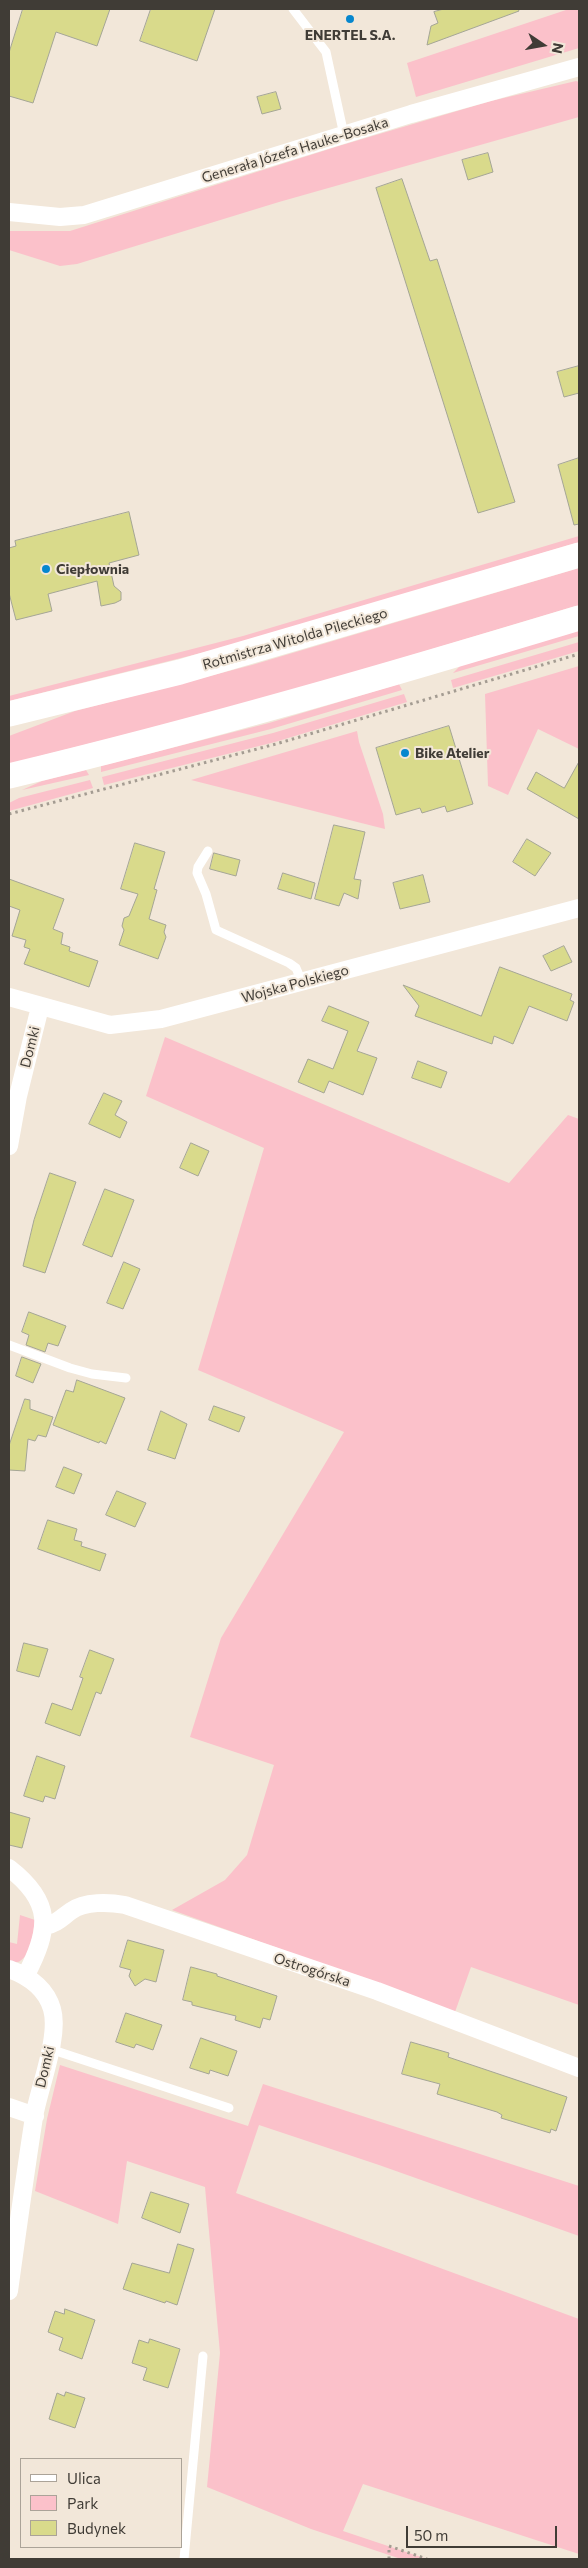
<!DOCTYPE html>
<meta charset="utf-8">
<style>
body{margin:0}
#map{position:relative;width:588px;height:2568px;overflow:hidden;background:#f2e7d9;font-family:Commissioner,sans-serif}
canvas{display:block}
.frame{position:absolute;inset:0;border:10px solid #403c36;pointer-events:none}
.legend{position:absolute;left:20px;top:2458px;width:162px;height:90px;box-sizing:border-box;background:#f2e7d9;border:1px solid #aba398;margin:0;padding:6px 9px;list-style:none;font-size:15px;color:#403c36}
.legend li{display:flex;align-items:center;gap:10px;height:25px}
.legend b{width:25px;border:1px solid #aba398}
.north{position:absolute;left:518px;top:20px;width:50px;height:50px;-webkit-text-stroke:4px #f2e7d9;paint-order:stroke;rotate:102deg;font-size:14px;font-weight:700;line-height:20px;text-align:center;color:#403c36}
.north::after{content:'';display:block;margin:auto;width:18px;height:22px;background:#403c36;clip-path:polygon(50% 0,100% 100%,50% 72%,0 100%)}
.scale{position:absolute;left:406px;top:2526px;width:151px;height:22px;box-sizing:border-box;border:2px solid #403c36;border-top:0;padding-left:6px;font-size:15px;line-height:18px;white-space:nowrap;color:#403c36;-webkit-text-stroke:4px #f2e7d9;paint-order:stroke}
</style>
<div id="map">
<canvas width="588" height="2568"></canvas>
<div class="frame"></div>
<ul class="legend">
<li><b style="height:6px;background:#fff"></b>Ulica</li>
<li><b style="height:14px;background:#fbc1ca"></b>Park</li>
<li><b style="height:14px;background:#d9da8b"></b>Budynek</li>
</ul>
<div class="north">N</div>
<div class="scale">50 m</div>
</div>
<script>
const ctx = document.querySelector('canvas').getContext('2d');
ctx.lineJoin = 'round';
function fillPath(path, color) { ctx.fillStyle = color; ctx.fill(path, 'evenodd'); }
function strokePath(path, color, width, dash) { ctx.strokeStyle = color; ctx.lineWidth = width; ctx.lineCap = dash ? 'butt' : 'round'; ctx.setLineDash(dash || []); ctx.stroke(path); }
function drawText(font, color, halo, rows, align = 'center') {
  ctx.font = font + ' Commissioner,sans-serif'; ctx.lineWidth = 4; ctx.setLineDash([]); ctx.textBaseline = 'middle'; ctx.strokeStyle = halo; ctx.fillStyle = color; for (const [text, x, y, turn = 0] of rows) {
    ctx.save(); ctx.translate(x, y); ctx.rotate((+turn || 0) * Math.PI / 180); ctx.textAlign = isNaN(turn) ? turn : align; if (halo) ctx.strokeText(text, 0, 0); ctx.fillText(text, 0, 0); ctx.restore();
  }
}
fillPath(new Path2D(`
 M569 9H579V48L416 97 407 63Z
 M576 81 579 82V117L279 202 77 264 60 266 9 250V231H70L342 145 491 101Z
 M579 536V542L245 642 9 701V696L243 636Z
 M579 568V605L262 700 9 764V736L75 711 252 665Z
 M579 630V636L453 673 461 665Z
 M579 642V651L453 688 451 680Z
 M579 666V749L538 729 508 795 488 786 485 694Z
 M399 684 402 690 271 729 101 772V766L269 723Z
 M404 694 407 702 275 742 104 785 102 777 273 733Z
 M357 731 359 742 383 814 385 829 191 780Z
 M86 770 89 775 22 790 42 781Z
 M90 780 93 788 9 811V803L19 798Z
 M165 1037 509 1183 568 1115 579 1119V2005L471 1967 455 2012 172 1910 225 1880 247 1855 274 1765 190 1737 221 1638 344 1432 198 1370 264 1148 146 1096Z
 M20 1915 35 1920C33 1934 30 1968 9 1962V1942L17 1944Z
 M60 2065 248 2126 263 2084 579 2186V2236L379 2165 259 2125 236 2193 579 2319V2554L363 2484 343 2531 427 2559H401L311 2529 207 2487 220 2353 205 2187 127 2161 118 2224 35 2191 47 2119Z`), '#fbc1ca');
const building = new Path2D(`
 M23 9H110L97 46 56 32 33 103 9 96V53Z
 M151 9H215L197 61 140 41Z
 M444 9H518L519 11 427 45 431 26 438 23 434 12Z
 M276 92 281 109 262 114 257 97Z
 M488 153 493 172 468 180 462 160Z
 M402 179 430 261 437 259 515 502 478 513 376 188Z
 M579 366V393L564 397 557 372Z
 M579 458V524L574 525 558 465Z
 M129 512 139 555 109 563 114 586 121 592V600L115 603 101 606 97 581 48 594 52 611 16 620 9 593V548L16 546 15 541Z
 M449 726 473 804 447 812 445 806 422 813 420 808 396 815 376 748Z
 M579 762V819L527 789 536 772 564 788Z
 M334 825 365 832 354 879 361 880 358 899 344 893 339 906 315 899Z
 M527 839 551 853 535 876 513 862Z
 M135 843 165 852 154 889 157 890 149 919 166 925 164 932 166 937 158 959 119 945 124 930 122 926 124 918 129 916 138 894 121 889Z
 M214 853 240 860 236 876 210 869Z
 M283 873 315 883 311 899 278 889Z
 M423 875 430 902 400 909 393 883Z
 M9 879 64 899 53 929 63 933 61 944 70 947 69 951 98 961 89 987 24 964 30 949 24 947 26 940 12 936 20 910 9 906Z
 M564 946 572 962 551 971 543 956Z
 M500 967 572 994 570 1000 574 1002 567 1021 529 1006 513 1044 494 1036 492 1044 415 1016 419 1006 403 985 481 1016Z
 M329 1006 369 1022 357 1051 377 1058 363 1095 329 1081 324 1093 298 1082 308 1059 333 1069 348 1031 322 1021Z
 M418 1061 447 1072 441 1088 412 1078Z
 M104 1093 122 1101 115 1115 127 1122 120 1138 89 1124Z
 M191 1143 209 1151 198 1176 180 1168Z
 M50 1173 76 1182 45 1273 23 1266 34 1220Z
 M105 1189 134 1200 112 1257 83 1245Z
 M124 1262 140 1269 123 1309 107 1303Z
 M29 1312 66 1326 58 1346 48 1343 45 1352 26 1345 29 1335 22 1332Z
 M22 1357 41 1364 33 1383 16 1376Z
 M77 1380 125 1398 106 1444 100 1441 99 1443 53 1425 66 1390 73 1392Z
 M25 1399 30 1400V1409L53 1417 46 1437 38 1435 35 1441 28 1439 25 1471 9 1470V1446Z
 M214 1406 245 1417 239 1432 209 1420Z
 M161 1411 187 1424 175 1459 148 1450Z
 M64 1467 82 1474 74 1494 56 1487Z
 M117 1491 146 1503 135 1527 106 1515Z
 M48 1520 77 1529 74 1540 82 1542 81 1546 106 1554 100 1571 38 1549Z
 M24 1643 48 1649 39 1677 17 1671Z
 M90 1650 114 1659 101 1694 96 1692 80 1736 45 1723 52 1703 72 1710 83 1678 80 1677Z
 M37 1756 65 1766 55 1799 45 1796 43 1802 24 1796Z
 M9 1812 30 1818 22 1848 9 1845Z
 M128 1940 164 1950 156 1982 145 1979 135 1986 129 1976 131 1970 120 1967Z
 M191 1967 217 1974V1976L277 1996 270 2020 263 2018 260 2028 235 2020 236 2016 192 2005V2002L183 2000Z
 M126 2013 162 2025 153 2050 136 2044 134 2048 116 2042Z
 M201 2038 237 2051 228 2076 210 2070 209 2074 190 2068Z
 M411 2042 449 2053 448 2057 567 2097 556 2131 551 2129 550 2133 501 2118 502 2115 497 2112 437 2094 440 2084 402 2074Z
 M151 2192 189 2204 180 2233 142 2218Z
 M178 2244 194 2249 177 2305 166 2301 165 2303 123 2289 132 2263 169 2273Z
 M65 2309 95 2320 82 2359 59 2350 63 2338 48 2332 55 2311 64 2314Z
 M150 2339 180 2349 168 2388 143 2380 147 2368 132 2363 139 2340 148 2343Z
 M66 2392 85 2398 75 2428 49 2419 57 2393 64 2396Z`);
fillPath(building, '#d9da8b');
strokePath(building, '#a4a595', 1);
strokePath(new Path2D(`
 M9 814 276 744 579 654
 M389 2559V2546L427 2559`), '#a49c92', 3, [2.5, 4]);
strokePath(new Path2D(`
 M293 9 326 52 344 135
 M208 851 198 867 197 873 206 894 216 930 289 963 296 968 302 982
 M9 1345 70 1368 92 1374 126 1378
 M50 2049 229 2108
 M184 2559 203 2356`), '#fff', 9);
strokePath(new Path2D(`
 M9 212 60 217 84 215 411 114 579 67
 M9 997 110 1025 161 1019 579 908
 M9 1146 18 1096 40 1007
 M9 1868C53 1902 50 1929 26 1975
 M45 1926C58 1923 61 1918 71 1911 85 1901 109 1902 125 1905L377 1991 579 2068
 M9 1969C28 1976 46 1988 52 2009 60 2036 39 2088 34 2117 25 2175 17 2233 9 2291
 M9 2107 35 2116`), '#fff', 18);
strokePath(new Path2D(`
 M9 714 180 672 579 555
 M9 776C201 730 390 675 579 618`), '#fff', 25);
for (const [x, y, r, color] of [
 [350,19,5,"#0687ce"],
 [46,569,5,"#0687ce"],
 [405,753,5,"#0687ce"]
]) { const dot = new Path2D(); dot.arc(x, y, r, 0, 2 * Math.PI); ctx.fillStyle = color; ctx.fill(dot); strokePath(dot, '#f2e7d9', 2); }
drawText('bold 14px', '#403c36', '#f2e7d9', [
 ["ENERTEL S.A.",350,35,"center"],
 ["Ciepłownia",56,569],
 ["Bike Atelier",415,753]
], 'left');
drawText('14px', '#403c36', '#f2e7d9', [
 ["Generała Józefa Hauke-Bosaka",295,150,-17],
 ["Rotmistrza Witolda Pileckiego",295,639,-16],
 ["Wojska Polskiego",295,984,-15],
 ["Domki",30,1047,-76],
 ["Ostrogórska",312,1970,18],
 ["Domki",45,2067,-77]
]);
</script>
